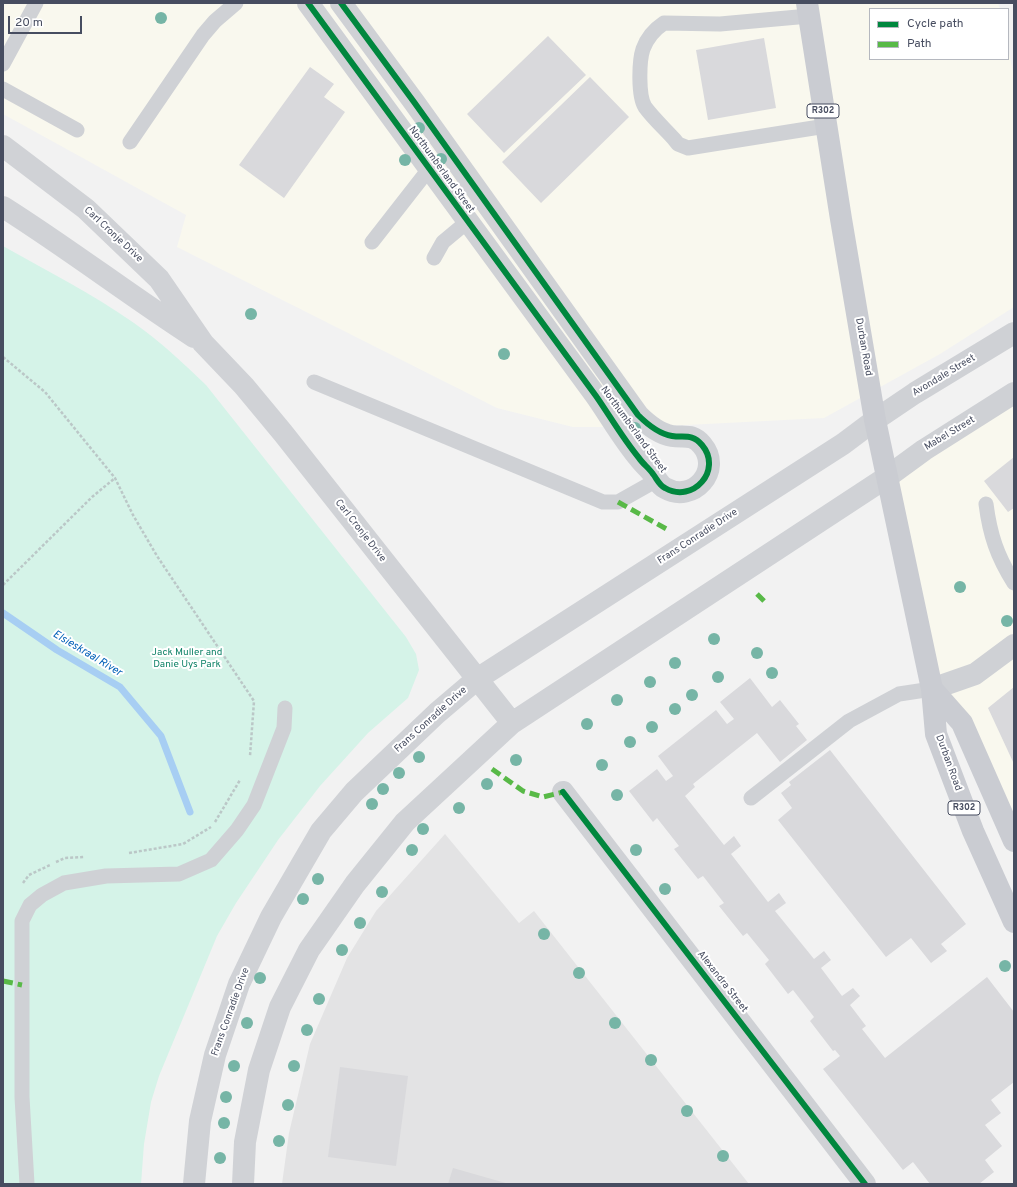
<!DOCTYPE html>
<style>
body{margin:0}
#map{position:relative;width:1017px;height:1187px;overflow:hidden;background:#f2f2f2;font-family:Overpass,sans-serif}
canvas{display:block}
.frame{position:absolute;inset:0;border:4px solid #474d60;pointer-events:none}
.legend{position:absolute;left:869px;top:8px;width:140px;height:52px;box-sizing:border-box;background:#fff;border:1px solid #b5b8bf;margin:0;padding:5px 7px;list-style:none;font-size:12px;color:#474d60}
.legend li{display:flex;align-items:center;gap:8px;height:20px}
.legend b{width:20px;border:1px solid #b5b8bf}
.scale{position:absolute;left:8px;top:16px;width:74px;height:18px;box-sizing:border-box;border:2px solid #474d60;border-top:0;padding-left:5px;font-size:12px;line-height:14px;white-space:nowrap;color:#474d60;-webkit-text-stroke:3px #fff;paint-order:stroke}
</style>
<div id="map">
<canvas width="1017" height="1187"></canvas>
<div class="frame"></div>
<ul class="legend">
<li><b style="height:5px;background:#00873e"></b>Cycle path</li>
<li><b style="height:5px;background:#58b947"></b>Path</li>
</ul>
<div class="scale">20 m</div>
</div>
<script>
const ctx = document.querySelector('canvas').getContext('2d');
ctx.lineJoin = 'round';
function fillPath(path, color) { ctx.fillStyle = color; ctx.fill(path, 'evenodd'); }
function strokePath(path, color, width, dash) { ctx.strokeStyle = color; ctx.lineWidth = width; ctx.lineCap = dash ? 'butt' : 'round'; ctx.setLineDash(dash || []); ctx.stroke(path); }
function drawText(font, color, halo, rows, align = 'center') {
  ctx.font = font + ' Overpass,sans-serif'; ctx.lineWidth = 4; ctx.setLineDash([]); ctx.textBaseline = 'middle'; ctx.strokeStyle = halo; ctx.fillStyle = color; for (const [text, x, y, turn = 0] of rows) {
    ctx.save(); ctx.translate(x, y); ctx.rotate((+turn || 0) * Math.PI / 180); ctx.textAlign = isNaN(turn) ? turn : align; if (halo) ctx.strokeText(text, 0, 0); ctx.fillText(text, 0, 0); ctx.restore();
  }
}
fillPath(new Path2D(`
 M3 3H998L1000 9H870V59H1008V48L1014 77V307L940 354 824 418 647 427H573L497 408 177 247 186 215 3 114Z
 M1014 395V837L934 684 889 477Z`), '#f9f8ee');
fillPath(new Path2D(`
 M445 834 519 923 534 911 749 1184H282L289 1133 310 1044 347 958 376 911Z`), '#e3e3e4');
fillPath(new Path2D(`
 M3 246C47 271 93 294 134 323 160 341 183 363 206 385L406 637 416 654 419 670 408 698 368 733 320 786 278 840 236 903 217 936 159 1076 151 1102 144 1144 141 1184H3Z`), '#d5f3e8');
strokePath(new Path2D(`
 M3 613 57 650 120 687 161 736 190 812`), '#a7cef3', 7);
fillPath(new Path2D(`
 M548 36 586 75 504 153 467 114Z
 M764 38 776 108 708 120 696 50Z
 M310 67 334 84 324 97 345 112 284 198 239 165Z
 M590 77 629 117 541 203 502 162Z
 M1014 457V508L1008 512 984 481Z
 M750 678 772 707 780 700 799 724 796 726 807 740 780 762 757 733 693 784 695 787 685 796 724 845 734 836 741 846 731 854 768 902 779 893 786 903 775 911 814 959 824 951 831 960 821 968 842 996 853 988 860 996 850 1005 866 1026 862 1029 885 1058 987 977 1014 1012V1082L991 1100 1001 1113 985 1125 1002 1146 985 1160 994 1172 979 1184H930L913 1162 903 1170 823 1069 840 1056 835 1050 833 1051 810 1021 814 1017 793 990 788 994 765 964 769 960 747 933 743 936 719 906 724 903 703 876 698 879 674 849 679 846 657 818 653 822 629 791 657 769 666 781 673 776 658 756 716 710 727 724 734 719 720 702Z
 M1014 687V764L988 708Z
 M830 750 966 924 941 944 947 951 931 963 911 938 886 957 778 820 792 808 781 793 791 785 789 782Z
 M340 1067 408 1076 396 1166 328 1157Z
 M453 1168 509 1184H448Z`), '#d9d9dc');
strokePath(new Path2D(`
 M3 357 45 392 115 478 133 515 157 556 254 701 250 756
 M3 585 92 497 115 478
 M215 822 240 780
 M129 853 183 844 211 827
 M56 862 65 858 84 857
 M23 883 29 875 50 865`), '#bbc7c7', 2.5, [3, 2]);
strokePath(new Path2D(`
 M809 16 720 24 664 23C655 29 647 38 643 49 639 61 638 96 645 107 653 118 665 129 674 139L678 144 688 148 826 126
 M3 64 36 3
 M3 89 77 130
 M130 142 203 35 215 21 236 3
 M372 242 429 169
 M434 258 443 242 467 222
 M314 382 603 502H618L657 480
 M986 504C990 535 997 556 1014 583
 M751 798 849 721 899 694 932 689
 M27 1184 22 1097V921L30 905 42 895 64 883 106 876 179 874 211 860 237 830 254 805 284 728 285 708`), '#cfd1d5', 15);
strokePath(new Path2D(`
 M308 3 596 396C610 416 623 439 639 458 643 464 649 468 653 474 657 479 659 485 665 488 693 504 723 470 702 445 692 433 684 438 672 436 659 434 647 424 638 415L414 102 341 3
 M932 689 975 674 1014 645
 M563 792 865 1184`), '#cfd1d5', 22);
strokePath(new Path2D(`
 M875 420 915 393 1014 333
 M887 477 924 450 1014 393`), '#cfd1d5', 22);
strokePath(new Path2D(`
 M3 146 86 209 159 279 203 343 244 386 283 433 512 723
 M3 207C68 248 129 295 194 337
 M194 1184 200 1121 215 1055 239 984 271 917 321 831 354 792 437 713 477 679 843 444 875 420
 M243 1184 245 1142 259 1070 280 1007 309 950 355 884 405 822 512 723 887 477`), '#d0d2d6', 22);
strokePath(new Path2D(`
 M807 3 841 219 875 420 932 689 936 734 973 831 1014 922
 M932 689 962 723 1014 841`), '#caccd2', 22);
strokePath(new Path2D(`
 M618 502 670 531
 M757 594 767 604
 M492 769 523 791 543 797 563 792
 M3 981 22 985`), '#58b947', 5, [10, 5]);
strokePath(new Path2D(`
 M308 3 596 396C610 416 623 439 639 458 643 464 649 468 653 474 657 479 659 485 665 488 693 504 723 470 702 445 692 433 684 438 672 436 659 434 647 424 638 415L414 102 341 3
 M563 792 865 1184`), '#00873e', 6);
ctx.fillStyle = '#76b5a6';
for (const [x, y] of [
 [161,18],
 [419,128],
 [441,159],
 [405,160],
 [251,314],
 [504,354],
 [635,428],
 [960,587],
 [1007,621],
 [714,639],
 [757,653],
 [675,663],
 [772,673],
 [718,677],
 [650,682],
 [692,695],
 [617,700],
 [675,709],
 [587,724],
 [652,727],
 [630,742],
 [419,757],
 [516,760],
 [602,765],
 [399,773],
 [487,784],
 [383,789],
 [617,795],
 [372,804],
 [459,808],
 [423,829],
 [412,850],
 [636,850],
 [318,879],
 [665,889],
 [382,892],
 [303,899],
 [360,923],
 [544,934],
 [342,950],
 [1005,966],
 [579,973],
 [260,978],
 [319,999],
 [247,1023],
 [615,1023],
 [307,1030],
 [651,1060],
 [234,1066],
 [294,1066],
 [226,1097],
 [288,1105],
 [687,1111],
 [224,1123],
 [279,1141],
 [723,1156],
 [220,1158]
]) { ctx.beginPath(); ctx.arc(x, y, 6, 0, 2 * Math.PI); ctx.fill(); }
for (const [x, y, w] of [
 [823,111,32],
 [964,808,32]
]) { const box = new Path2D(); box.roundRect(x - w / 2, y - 7, w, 14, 3); ctx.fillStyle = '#fff'; ctx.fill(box); strokePath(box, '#474d60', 1); }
drawText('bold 9px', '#474d60', null, [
 ["R302",823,111],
 ["R302",964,808]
]);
drawText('10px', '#474d60', '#fff', [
 ["Northumberland Street",441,170,54],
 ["Carl Cronje Drive",113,235,43],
 ["Durban Road",863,347,80],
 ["Avondale Street",944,376,-31],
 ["Northumberland Street",633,430,54],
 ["Mabel Street",950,434,-31],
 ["Carl Cronje Drive",360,531,52],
 ["Frans Conradie Drive",698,537,-33],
 ["Frans Conradie Drive",431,720,-42],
 ["Durban Road",948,763,70],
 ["Alexandra Street",722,982,52],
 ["Frans Conradie Drive",231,1012,-70]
]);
drawText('10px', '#108368', '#fff', [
 ["Jack Muller and",187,653],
 ["Danie Uys Park",187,665]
]);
drawText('italic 11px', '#0160b8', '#fff', [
 ["Elsieskraal River",87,654,31]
]);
</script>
